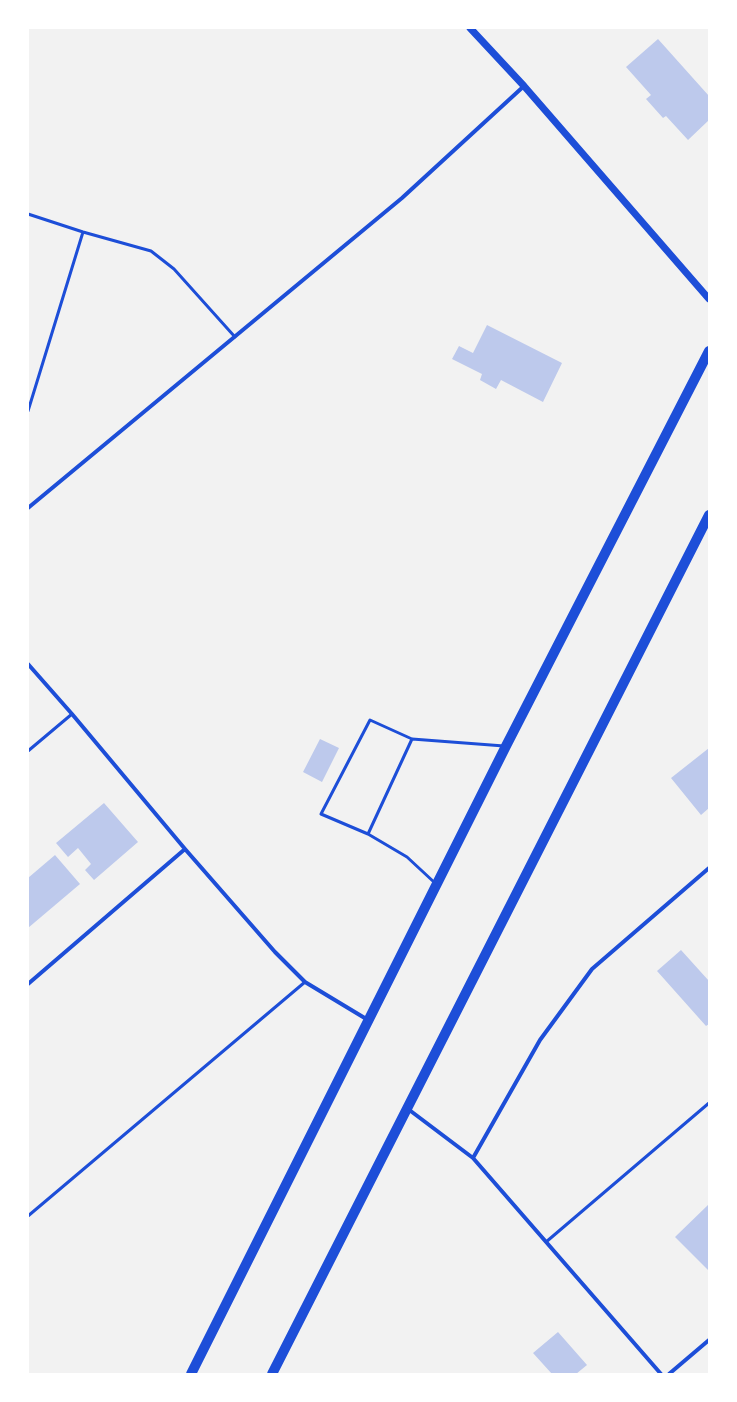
<!DOCTYPE html>
<style>
body{margin:0}
#map{position:relative;width:737px;height:1402px;overflow:hidden;background:#f2f2f2;font-family:"Fira Sans Condensed",sans-serif}
canvas{display:block}
.frame{position:absolute;inset:0;border:29px solid #fff;pointer-events:none}
</style>
<div id="map">
<canvas width="737" height="1402"></canvas>
<div class="frame"></div>
</div>
<script>
const ctx = document.querySelector('canvas').getContext('2d');
ctx.lineJoin = 'round';
function fillPath(path, color) { ctx.fillStyle = color; ctx.fill(path, 'evenodd'); }
function strokePath(path, color, width, dash) { ctx.strokeStyle = color; ctx.lineWidth = width; ctx.lineCap = dash ? 'butt' : 'round'; ctx.setLineDash(dash || []); ctx.stroke(path); }
fillPath(new Path2D(`
 M658 39 709 96V120L688 140 666 116 663 118 646 99 651 95 626 67Z
 M487 325 562 363 543 402 501 380 496 389 480 380 482 374 452 359 459 346 473 353Z
 M320 739 339 748 322 782 303 772Z
 M709 748V808L701 815 671 778Z
 M104 803 138 842 94 880 85 870 91 864 78 848 68 857 56 843Z
 M55 855 80 884 28 928V878Z
 M681 950 709 981V1024L706 1026 657 971Z
 M709 1204V1271L675 1237Z
 M558 1332 587 1365 576 1374H552L533 1353Z`), '#bdc9ec');
strokePath(new Path2D(`
 M28 214 83 232 151 251 174 269 235 337
 M28 411 83 232
 M28 751 72 714
 M368 834 412 739
 M435 883 407 857 368 834 321 814 370 720 412 739 504 746
 M28 1216 305 982
 M546 1242 709 1103`), '#1d4ed8', 3);
strokePath(new Path2D(`
 M28 508 402 198 524 86
 M28 664 72 714 185 849 275 952 305 982 368 1020
 M28 984 185 849
 M408 1109 473 1158 661 1374
 M473 1158 540 1040 592 969 709 868
 M669 1374 709 1340`), '#1d4ed8', 4);
strokePath(new Path2D(`
 M470 28 524 86 709 299`), '#1d4ed8', 7);
strokePath(new Path2D(`
 M191 1374 506 746 709 351
 M272 1374 709 515`), '#1d4ed8', 10);
</script>
